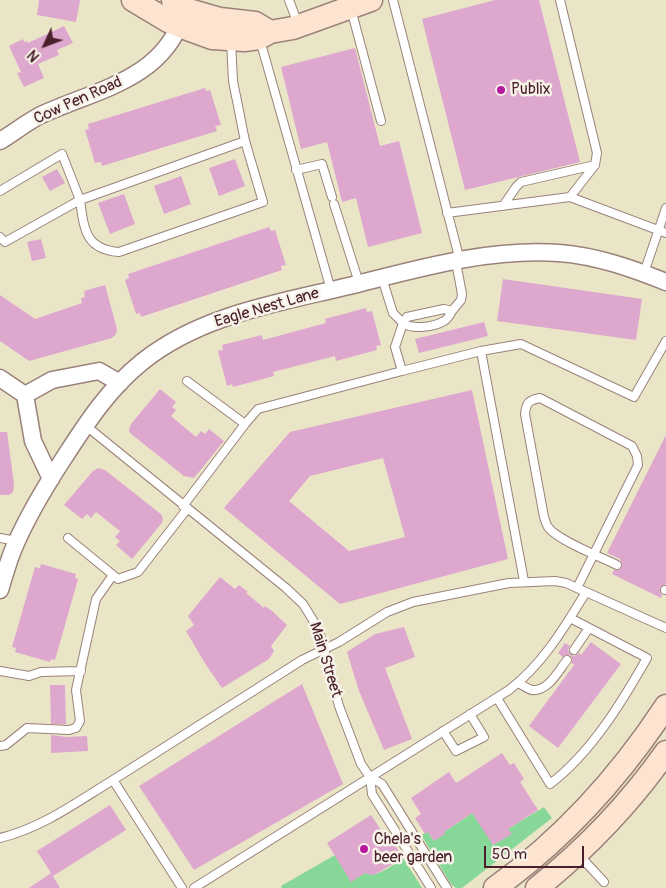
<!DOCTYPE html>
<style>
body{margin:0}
#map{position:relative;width:666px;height:888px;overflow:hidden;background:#ebe5c8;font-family:Pangolin,sans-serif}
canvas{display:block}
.north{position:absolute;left:20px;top:20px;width:50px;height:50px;-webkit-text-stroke:4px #f7f3e8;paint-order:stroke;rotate:227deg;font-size:14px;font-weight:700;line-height:20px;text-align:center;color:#4a1f2b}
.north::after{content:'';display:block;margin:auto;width:18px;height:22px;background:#4a1f2b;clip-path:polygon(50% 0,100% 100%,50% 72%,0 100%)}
.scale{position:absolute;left:484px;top:846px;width:100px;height:22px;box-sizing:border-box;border:2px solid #4a1f2b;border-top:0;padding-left:6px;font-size:15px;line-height:18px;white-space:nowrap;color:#4a1f2b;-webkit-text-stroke:4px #f7f3e8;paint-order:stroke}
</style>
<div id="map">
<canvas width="666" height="888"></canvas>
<div class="north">N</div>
<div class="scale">50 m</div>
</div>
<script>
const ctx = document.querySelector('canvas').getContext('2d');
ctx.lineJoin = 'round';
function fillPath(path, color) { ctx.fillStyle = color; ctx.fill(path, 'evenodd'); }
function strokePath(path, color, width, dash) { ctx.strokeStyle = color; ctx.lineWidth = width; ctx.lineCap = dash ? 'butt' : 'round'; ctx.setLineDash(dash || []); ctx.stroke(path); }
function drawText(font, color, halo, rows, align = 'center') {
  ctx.font = font + ' Pangolin,sans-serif'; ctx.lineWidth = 5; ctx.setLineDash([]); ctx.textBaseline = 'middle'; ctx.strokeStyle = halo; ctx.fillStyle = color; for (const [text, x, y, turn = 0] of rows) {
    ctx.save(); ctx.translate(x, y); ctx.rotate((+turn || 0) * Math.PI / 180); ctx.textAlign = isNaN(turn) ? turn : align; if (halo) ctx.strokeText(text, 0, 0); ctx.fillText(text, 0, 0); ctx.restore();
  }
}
fillPath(new Path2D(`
 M544 807 552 818 462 888H456L451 884 421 835 428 832 434 841 444 832 474 812 493 845 511 834 508 829Z
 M335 855 351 881 365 873C379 878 392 865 403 858L422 888H282L281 886Z`), '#86d798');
fillPath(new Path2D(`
 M39 0H80L76 22 37 15Z
 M495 0H539L580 162 465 190 422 19Z
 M64 26 73 43 57 50 59 55 38 64 44 78 24 87 17 73 21 72 9 46 23 39 24 42 27 41 28 43Z
 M355 48 380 146 399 141 422 233 368 247 356 198 342 202 327 142 301 149 281 67Z
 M205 88 206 91 210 90 221 125 215 126 217 131 102 166 101 162 95 163 85 130 89 129 88 124Z
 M235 159 245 186 219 196 209 168Z
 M57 169 65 183 50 191 42 177Z
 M181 176 191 204 164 214 154 186Z
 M124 194 135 224 110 234 98 203Z
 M269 227 271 231 275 230 286 265 281 266 282 270 141 317 140 313 136 314 125 280 129 278 128 274Z
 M41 239 46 258 32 261 27 242Z
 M503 279 642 299 636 340 497 321Z
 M105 285 117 329 116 334 112 338 29 361 0 341V295L35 319 82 303 81 298 85 297 84 291Z
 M366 308 367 312 372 311 381 345 376 346 377 350 336 361 335 356 273 372 274 376 233 387 232 384 227 386 218 351 223 350 222 345 262 335 263 340 326 323 325 319Z
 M484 322 488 336 419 353 415 339Z
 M160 389 176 402 172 407 176 410 171 416 196 437 201 431 205 434 209 429 224 441 194 478 184 476 130 433 129 430 131 424Z
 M472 390 508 559 340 604 224 508 290 432ZM383 458 405 537 349 551 289 501 310 476Z
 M0 432H7L14 484 13 492 9 495H0Z
 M666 435V584L660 588V592L662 595 661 598 612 574 614 570 621 569 622 564 620 559 607 553Z
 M98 468 105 470 162 515 163 520 161 524 132 559 116 545 120 541 115 537 120 531 96 512 91 518 87 514 82 519 64 505 93 471Z
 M41 564 76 574 75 578 78 579 55 660 51 659 50 662 15 652 16 648 12 647 35 567 40 568Z
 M220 577 235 589 239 585 248 592 246 593 264 608 265 606 272 611 287 625 271 646 274 651 269 659 222 688 206 665 186 631 194 625 188 616Z
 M404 627 415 657 385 668 412 739 384 750 359 691 347 652 375 634Z
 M591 642 621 664 558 748 529 726 574 665 572 663V658L570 655H565L563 657 558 653 565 643 570 646 568 650 570 654 574 656 579 653 581 655Z
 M302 684 343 784 194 870 139 786Z
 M50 685H65L66 724H51Z
 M51 735 67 737 87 736 88 751 51 753Z
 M502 753 510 765 514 763 524 779 520 782 538 810 508 829 512 834 493 845 472 813 444 832 445 834 434 841 428 832 425 834 415 818 421 814 411 798 449 772 456 783Z
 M110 805 126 830 53 876 60 888H29L51 873 37 851Z
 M371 815 385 836 388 834 403 858 376 874 371 875 365 873 351 882 327 843Z`), '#dda7ce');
const lane = new Path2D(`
 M289 0 298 24
 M393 0 460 261
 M560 0 597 153 595 165 570 197
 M351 9 381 121
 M260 40 331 290
 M296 170 322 164 332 197
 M0 191 62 154 80 200 245 141
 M334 204 359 283
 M503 206 516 187 521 182 595 165
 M447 213 570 197 666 233
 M0 237 5 242 80 200C84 229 85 249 119 252L263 202 245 141 233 81 231 41
 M644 273 666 208
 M382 278 393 313 403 323 407 317 444 309 452 311 461 300 462 294 456 262
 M402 371 481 351
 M187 381 245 424 258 409 402 371 395 347 403 323C412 330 434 327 444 321 448 319 450 315 452 311
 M85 425 286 588 303 604 319 630 339 706 361 764 370 777 372 794 431 888
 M183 506 245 424
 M0 538 16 541
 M68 538 118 579 138 572 187 509
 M524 581 481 351 521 344 634 397 666 341
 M577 588 638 465 637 456 632 446 540 398C529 400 526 403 525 414L544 517C545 520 546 524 548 527 557 540 601 557 617 565
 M665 590H666
 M574 650 589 628
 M0 671 29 676 41 672 81 671
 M518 683C523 685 527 689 532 690 548 692 559 670 567 660
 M497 698 550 784C591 753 622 702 647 658L570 618
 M443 731 456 751 484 737 470 714
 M0 746 6 745 27 728 69 730 76 728 80 721 76 690 96 599 113 575
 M370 777 382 784 447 888
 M0 838C42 828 77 802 113 780
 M578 854 604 882
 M182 888 113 780 302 660 339 642 387 612 413 602 509 583 555 581 566 583 666 628
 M194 888 509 690C543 664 564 628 586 592`);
const street = new Path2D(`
 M0 141C13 133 26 123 39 116 93 90 161 82 183 16
 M0 378 25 395 33 441 51 479
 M25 395 52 380 99 371 120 383
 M0 590C5 574 9 558 16 543 28 516 44 489 60 464 84 427 107 390 142 362 200 315 278 303 349 286 417 269 488 248 559 253 597 256 631 268 666 282`);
const secondary = new Path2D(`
 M133 0 168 21 179 26 212 38 244 40 259 38 270 32 293 28 371 0
 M173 0 185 9 220 19 255 23 270 32
 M495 888C563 839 620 776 666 706
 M537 888C586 849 630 803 666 752`);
strokePath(lane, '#9a827a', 10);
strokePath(street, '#9a827a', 19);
strokePath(secondary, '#9a827a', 25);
strokePath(lane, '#fff', 8);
strokePath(street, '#fff', 16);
strokePath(secondary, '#fde4d1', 22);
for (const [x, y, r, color] of [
 [501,90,5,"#b5179e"],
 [364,849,5,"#b5179e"]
]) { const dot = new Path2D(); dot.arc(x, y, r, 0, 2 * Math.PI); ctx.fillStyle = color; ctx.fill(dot); strokePath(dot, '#f7f3e8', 2); }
drawText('16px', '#4a1f2b', '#f7f3e8', [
 ["Publix",511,90],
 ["Chela's",374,840],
 ["beer garden",374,858]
], 'left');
drawText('16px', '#4a1f2b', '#f7f3e8', [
 ["Cow Pen Road",78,101,-24],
 ["Eagle Nest Lane",267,308,-16],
 ["Main Street",325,660,73]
]);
</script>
